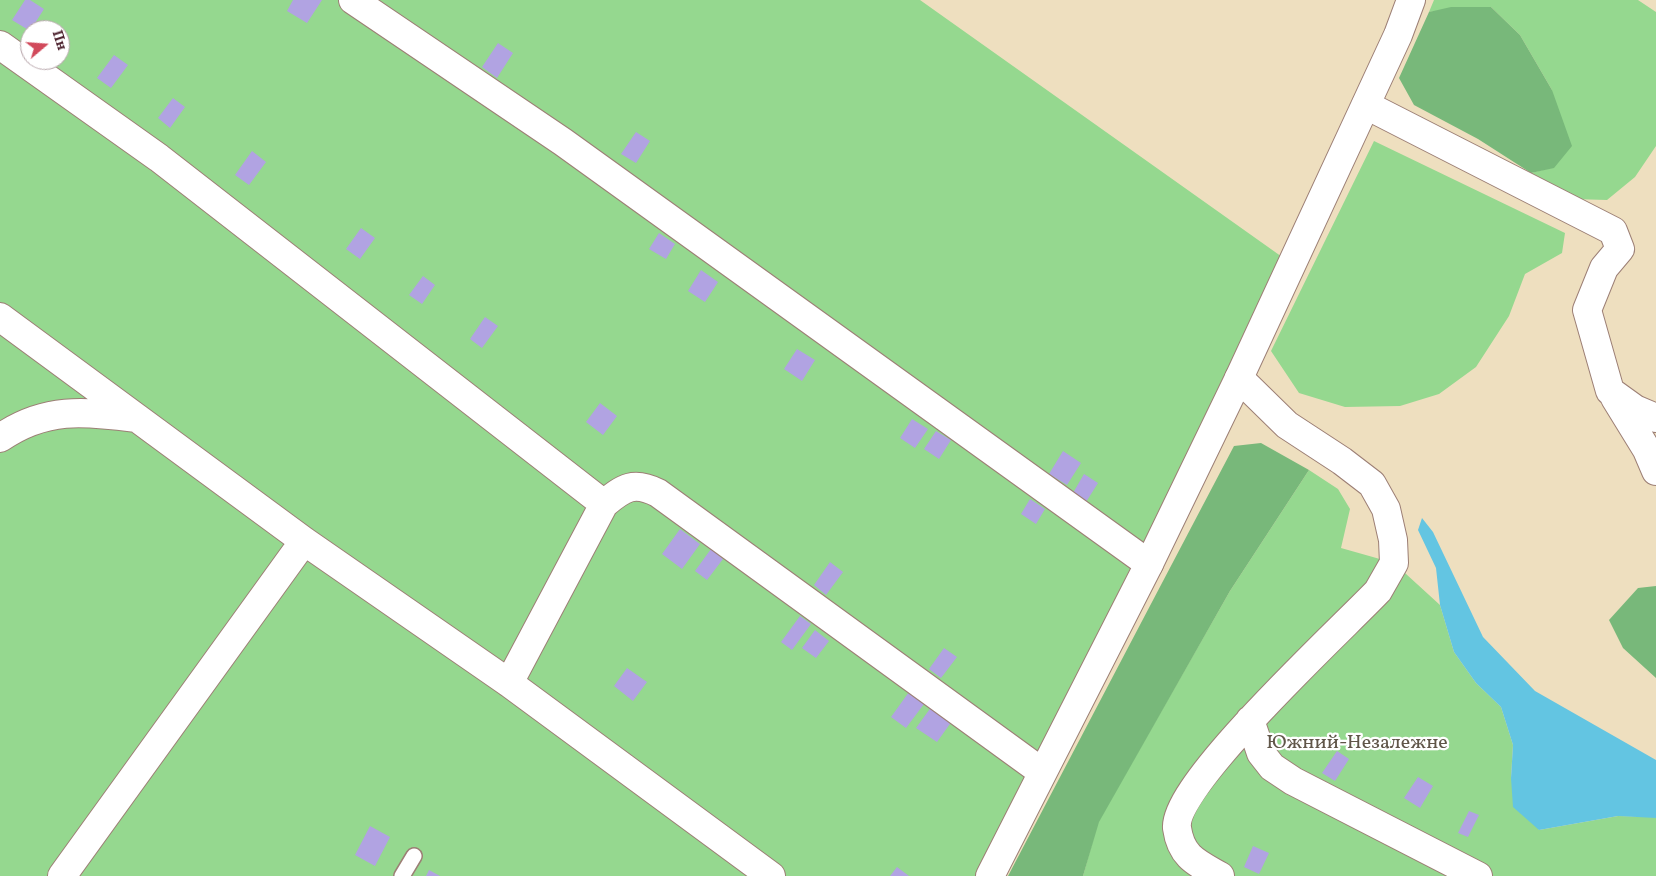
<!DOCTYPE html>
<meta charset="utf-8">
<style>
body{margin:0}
#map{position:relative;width:1656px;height:876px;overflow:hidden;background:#eedfbf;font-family:Vollkorn,serif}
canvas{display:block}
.north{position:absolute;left:20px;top:20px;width:50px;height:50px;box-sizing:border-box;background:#fff;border:1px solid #b7a5aa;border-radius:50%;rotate:72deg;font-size:14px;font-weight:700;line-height:20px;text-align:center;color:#4a1f2b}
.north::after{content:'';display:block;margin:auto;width:18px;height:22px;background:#d1495b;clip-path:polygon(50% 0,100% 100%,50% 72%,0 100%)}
</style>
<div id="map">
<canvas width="1656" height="876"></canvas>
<div class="north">Пн</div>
</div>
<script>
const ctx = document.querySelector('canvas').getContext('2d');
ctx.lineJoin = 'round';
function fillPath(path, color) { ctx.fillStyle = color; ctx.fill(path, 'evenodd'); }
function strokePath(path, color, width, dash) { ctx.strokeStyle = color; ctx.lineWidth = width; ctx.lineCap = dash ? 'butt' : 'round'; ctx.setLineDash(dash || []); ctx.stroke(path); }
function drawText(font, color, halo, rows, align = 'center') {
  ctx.font = font + ' Vollkorn,serif'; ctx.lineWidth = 4.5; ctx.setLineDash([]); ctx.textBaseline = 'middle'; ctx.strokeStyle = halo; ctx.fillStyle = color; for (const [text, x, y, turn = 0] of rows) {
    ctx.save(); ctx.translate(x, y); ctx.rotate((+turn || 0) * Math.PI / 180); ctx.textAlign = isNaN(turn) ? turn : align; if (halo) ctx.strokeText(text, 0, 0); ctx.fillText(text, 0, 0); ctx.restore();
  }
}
fillPath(new Path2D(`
 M0 0H920L1292 264 990 876H0ZM30 30H60V60H30Z
 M1434 0H1638L1656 12V146L1635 177 1607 200 1573 199 1531 173 1554 167 1552 90 1520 35 1491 7 1429 12Z
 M1374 141 1565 233 1562 253 1525 274 1509 316 1476 367 1439 394 1400 406 1345 407 1299 393 1271 351Z
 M1309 470 1338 489 1350 509 1341 548 1394 563 1440 605 1454 652 1476 683 1501 707 1513 745 1511 778 1539 830 1618 816 1654 817 1656 818V876H1083L1098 822 1230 591Z`), '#95d88f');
fillPath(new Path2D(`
 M1451 7H1491L1520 35 1552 90 1572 146 1554 168 1531 173 1478 139 1414 105 1399 78 1429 12Z
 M1261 443 1309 470 1230 591 1099 822 1083 876H1008L1234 446Z
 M1656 586V678L1623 648 1609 620 1638 588Z`), '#78b87a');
fillPath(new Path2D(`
 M1422 518 1433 532 1483 637 1535 691 1656 760V818L1618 816 1539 830 1513 807 1511 778 1513 745 1501 707 1476 683 1454 652 1440 605 1436 568 1418 530Z`), '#63c5e2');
fillPath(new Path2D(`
 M25 0H30L44 9 30 31 12 20Z
 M293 0H322L307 23 287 11Z
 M498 43 513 53 497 78 482 67Z
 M114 55 128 65 111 88 97 78Z
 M173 98 185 107 170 128 158 118Z
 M636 132 650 141 636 163 621 154Z
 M252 151 266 162 249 185 235 175Z
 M361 228 375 238 360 259 346 249Z
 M659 233 675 244 666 259 649 249Z
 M701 270 718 282 705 302 688 291Z
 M423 276 435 285 422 304 409 295Z
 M485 317 498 326 482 348 470 339Z
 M797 349 815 360 802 381 784 369Z
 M600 403 617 416 603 435 586 422Z
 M912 419 928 429 915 448 900 438Z
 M936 431 951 440 939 459 924 449Z
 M1063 451 1081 463 1067 485 1049 474Z
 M1084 474 1098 483 1086 502 1073 493Z
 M1030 499 1045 509 1036 524 1021 514Z
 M680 529 700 544 682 569 662 554Z
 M711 549 723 559 707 580 695 571Z
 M830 562 843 572 826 595 814 585Z
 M800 616 811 624 792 650 781 642Z
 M815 630 829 641 816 658 802 648Z
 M944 648 957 657 941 678 929 669Z
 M627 668 647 682 633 701 614 686Z
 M909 692 924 704 906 728 891 717Z
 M932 706 952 721 937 742 916 728Z
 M1337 751 1349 759 1335 781 1322 773Z
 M1418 777 1433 786 1420 808 1404 798Z
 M1469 811 1479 815 1468 837 1458 833Z
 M370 826 390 837 375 866 355 855Z
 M1253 846 1269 853 1259 874 1244 867Z
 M897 867 909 876H890Z
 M429 870 440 876H426Z`), '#b1a3e2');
const service = new Path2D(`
 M402 876 414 856`);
const minor = new Path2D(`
 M353 0 563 142 1149 564
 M0 45 159 158 604 504C624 487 634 481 658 493L1042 772
 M1366 105 1613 231 1620 249 1604 268 1587 310 1610 391 1635 409 1656 418
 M0 317 304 541 509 683 771 876
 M1615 398 1647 450 1656 471
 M0 438C45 407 84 411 135 418
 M509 683 604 504
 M1250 720 1261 753 1272 767 1293 781 1478 876
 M62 876 304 541
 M1220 876C1197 863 1181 857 1177 828 1172 785 1343 628 1378 591L1394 563 1393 540 1386 509 1372 484 1342 461 1287 425 1239 378`);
const tertiary = new Path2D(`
 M990 876 1149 564 1239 378 1398 35 1411 0`);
strokePath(service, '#9c7f75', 18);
strokePath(minor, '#9c7f75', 30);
strokePath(tertiary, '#9c7f75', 30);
strokePath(service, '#fff', 15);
strokePath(minor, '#fff', 28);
strokePath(tertiary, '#fff', 28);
drawText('20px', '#605649', '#fff', [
 ["Южний-Незалежне",1357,744]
]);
</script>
